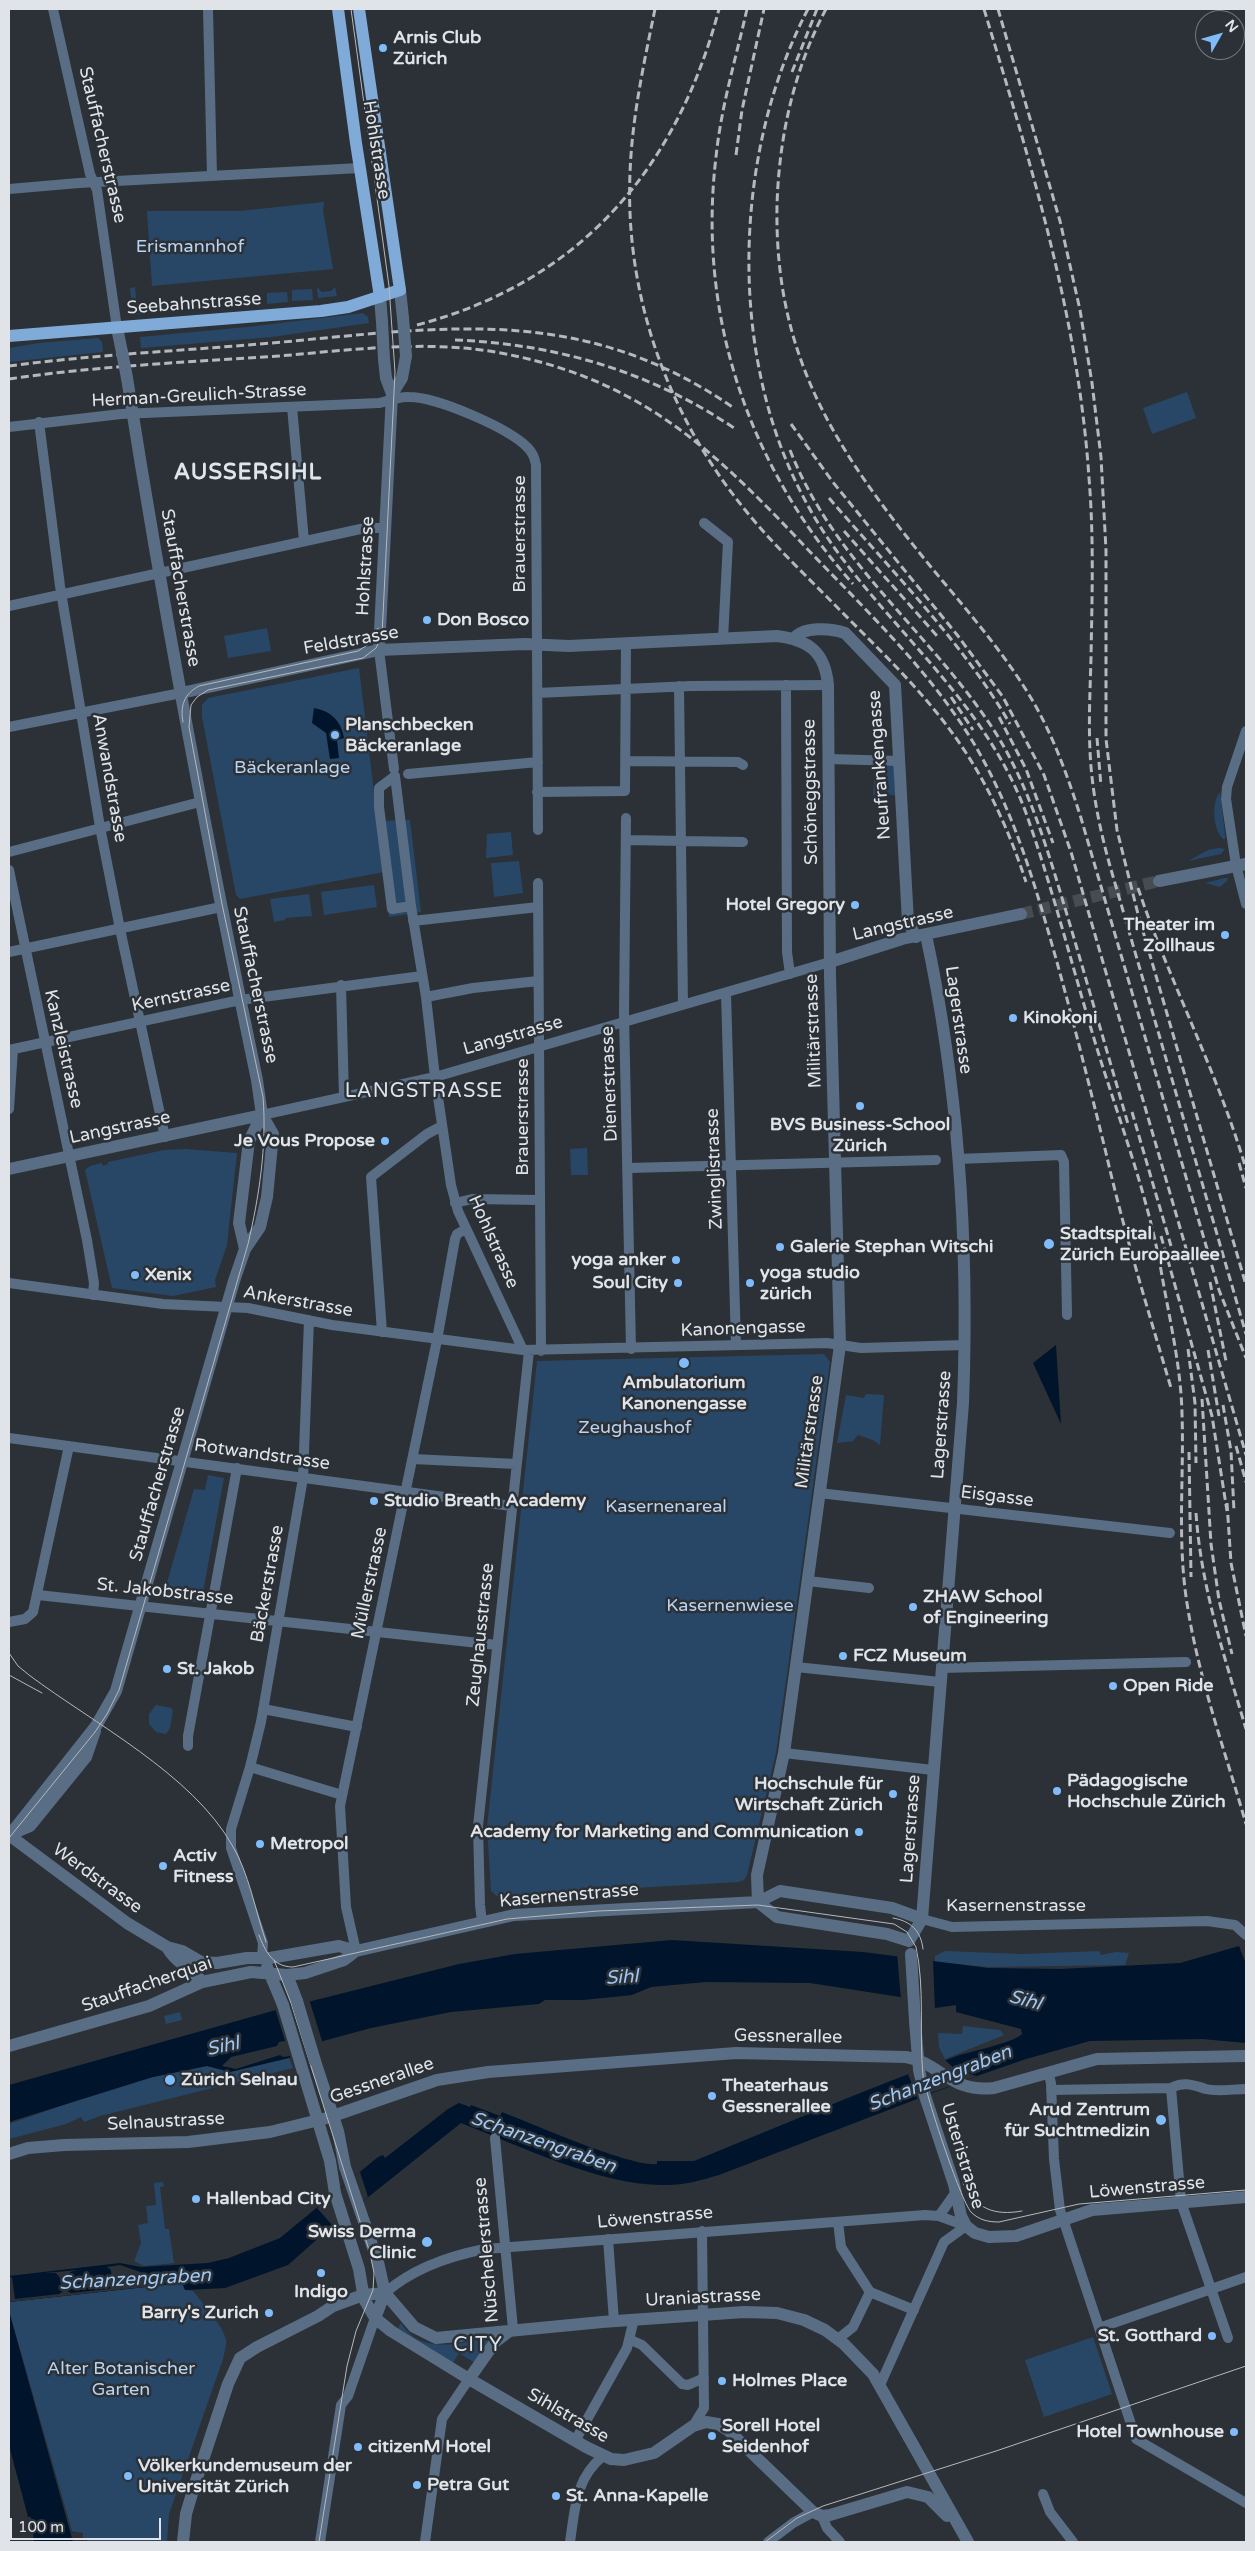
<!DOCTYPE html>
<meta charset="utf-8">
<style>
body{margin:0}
#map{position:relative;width:1255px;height:2551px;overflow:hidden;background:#2b3137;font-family:"Varela Round",sans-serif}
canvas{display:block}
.frame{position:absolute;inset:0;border:10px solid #e0e4e8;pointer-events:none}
.north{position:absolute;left:1195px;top:10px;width:50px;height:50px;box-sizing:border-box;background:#2b3137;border:1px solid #73797e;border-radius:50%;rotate:52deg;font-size:14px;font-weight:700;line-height:20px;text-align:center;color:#e0e4e8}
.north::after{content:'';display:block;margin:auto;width:18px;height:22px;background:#81bcfa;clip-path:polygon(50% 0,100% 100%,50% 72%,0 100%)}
.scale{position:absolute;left:10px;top:2518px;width:151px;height:22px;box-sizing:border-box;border:2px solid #e0e4e8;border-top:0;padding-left:6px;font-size:15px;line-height:18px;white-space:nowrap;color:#e0e4e8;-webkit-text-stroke:4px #2b3137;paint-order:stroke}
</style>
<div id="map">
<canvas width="1255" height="2551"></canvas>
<div class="frame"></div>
<div class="north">N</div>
<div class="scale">100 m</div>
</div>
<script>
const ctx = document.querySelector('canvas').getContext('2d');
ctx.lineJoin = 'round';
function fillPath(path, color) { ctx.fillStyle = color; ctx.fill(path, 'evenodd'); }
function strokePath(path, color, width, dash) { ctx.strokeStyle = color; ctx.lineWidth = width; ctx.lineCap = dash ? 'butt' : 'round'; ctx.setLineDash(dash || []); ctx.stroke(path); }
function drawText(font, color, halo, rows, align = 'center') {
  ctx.font = font + ' "Varela Round",sans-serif'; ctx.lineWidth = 5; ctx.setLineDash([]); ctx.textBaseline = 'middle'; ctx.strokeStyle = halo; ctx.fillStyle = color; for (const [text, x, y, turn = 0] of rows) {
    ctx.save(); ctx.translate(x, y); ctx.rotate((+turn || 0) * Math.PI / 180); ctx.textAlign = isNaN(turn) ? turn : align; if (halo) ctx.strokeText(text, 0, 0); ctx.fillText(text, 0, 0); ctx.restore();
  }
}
fillPath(new Path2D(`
 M324 202 323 211 333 269 152 286 147 211H240Z
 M135 287 137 308 145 307V314L133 315 130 288Z
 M317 287 322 292 331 291 335 287 337 296 318 298Z
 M312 289 313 300 292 301V290Z
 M287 292 288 302 267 304V293Z
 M221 297 222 307 201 309V298Z
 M196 299 197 309 176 311V300Z
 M169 301 171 312 150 313 149 302Z
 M363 313 368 317 369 323 272 337 141 348 140 337 247 327Z
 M98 338 102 342 103 352 9 362V348L39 343Z
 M1187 392 1196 418 1152 434 1143 408Z
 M267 628 271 651 228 658 224 636Z
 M359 668 382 859 379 821 410 820 421 912 389 917 384 872 240 899 236 895 202 717V705L208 698Z
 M875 765H894L895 795H873Z
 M1220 792 1225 834V839H1223C1213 829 1211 803 1220 792Z
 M511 832 513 855 486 858 487 834Z
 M1219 848 1225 849 1221 854 1188 861 1208 850Z
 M519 861 523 893 494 897 491 863Z
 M1225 878H1228L1227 881 1220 887 1205 883Z
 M374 885 377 907 324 915 321 892Z
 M309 894 312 916 285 918V920L274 922 270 899Z
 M587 1148 588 1175H571L570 1149Z
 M186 1149 237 1153 227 1245 215 1280 216 1287 173 1296 112 1288 85 1170 90 1166 102 1163 103 1166 108 1164V1162L164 1150Z
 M824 1354 830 1362 776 1753 747 1875 744 1880 738 1882 497 1896 491 1891 487 1827 537 1361Z
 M866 1394 884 1395 880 1445 873 1440 858 1435 853 1441 837 1443 846 1395 864 1398Z
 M208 1475 224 1478 201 1603 168 1599 164 1593 194 1489 205 1490Z
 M156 1705 171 1708 173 1711 170 1728 166 1734 156 1732 149 1724V1714Z
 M945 1951 1022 1954 1099 1951 1101 1955 1116 1952 1129 1953 1125 1965 988 1967 935 1962V1956Z
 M180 2012 182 2020 166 2024 164 2016Z
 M963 2026 1000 2030 1004 2035 945 2059 939 2047 938 2033 962 2034Z
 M289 2058 293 2068 100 2116 84 2122 81 2117 66 2124 9 2139V2124L106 2090 153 2077 207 2066 230 2072Z
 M163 2182 164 2186 160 2187 165 2229H169L174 2263 144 2266 134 2261 141 2243 138 2225 148 2223 146 2206 156 2205 154 2183Z
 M182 2283 185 2290 193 2291C203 2304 223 2325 226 2340 227 2345 224 2354 223 2359L169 2514 167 2542H87V2540L83 2539V2533L72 2531 9 2311V2302Z
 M401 2323C420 2355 457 2343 487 2339L488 2342 475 2363 459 2353 453 2363 398 2328Z
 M1093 2337 1112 2394 1044 2417 1025 2360Z`), '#284767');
fillPath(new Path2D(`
 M314 708C331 711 341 721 344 738L337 740 339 758 330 759 326 733 312 723Z
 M1056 1345 1061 1424 1033 1363Z
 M672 1940 863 1952 988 1968 1060 1969 1180 1963 1239 1946 1246 1964V2043L1202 2039 1090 2041 1026 2059 977 2076 719 2175C702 2180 685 2185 666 2185 604 2187 520 2146 461 2123L332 2226 288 2265 225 2288 185 2290 182 2283 9 2302V2276L120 2263 141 2267 208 2263 229 2258 280 2238 378 2157 383 2155 385 2158 448 2109 459 2103 470 2107 471 2105 500 2116 502 2112C533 2124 630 2167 657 2164V2161H694C782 2125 869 2088 957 2056 972 2051 1013 2043 1022 2034L1021 2029 956 2012V2005L935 2008 900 1997 810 1983 706 1982 651 1987 632 1995 583 2000H545L539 2004 451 2012 371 2028 323 2041 289 2058 230 2072 207 2066 153 2077 9 2122V2085L276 2010 459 1964 515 1954Z
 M9 2311 73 2542H34L31 2517H28L9 2445Z`), '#00142c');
fillPath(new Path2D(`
 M897 1953 933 1959 935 2011 901 2000Z
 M309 1999 323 2044 291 2060 290 2056 283 2057 280 2055 236 2069 222 2066 231 2057 277 2046 279 2042 285 2041 275 2008Z
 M944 2059 956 2070 977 2076 920 2097 918 2100 908 2074Z
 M360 2172 368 2197 333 2226 317 2208Z
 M120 2265 143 2273 144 2287 9 2302V2277H12L15 2299 59 2294 62 2292 61 2279 56 2273H45L78 2270 70 2272 66 2278 67 2291 71 2293 109 2289 112 2285 111 2270 107 2267Z`), '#2b3137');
strokePath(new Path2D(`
 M1021 914 1159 881`), '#464c52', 12, [12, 6]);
strokePath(new Path2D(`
 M53 9 90 174 97 190 117 328
 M208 9 212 176
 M9 189 79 183 360 168
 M292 407 304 541
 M39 422 60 586 100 827 120 929 165 1137
 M9 427 121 414 379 403C388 401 399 396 409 397 437 397 509 428 528 448 533 453 535 459 536 465L538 830
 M704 523 728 542 723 639
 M9 606 365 528H386
 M379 650 394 769
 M786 685 787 952 790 974
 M679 686 683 1005
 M537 693 691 686 828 685
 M9 727 181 693
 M1246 731 1227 787 1226 799 1236 865 1246 904
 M828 759 900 761
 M626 761 738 762 743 765
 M408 774 538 762
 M395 776 411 906 426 997 435 1077 451 1185 458 1211 523 1350
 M395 776 379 788V807L392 909 411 906
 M537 792 625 791 626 643
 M626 818 624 1014 631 1349
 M626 840 743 842
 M9 852 200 802
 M9 870 87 1240 94 1283 93 1295
 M538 883 541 1351
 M413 921 538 907
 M9 952 221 907
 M341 985 344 1097
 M726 993 736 1345
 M426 997 473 988 538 981
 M9 1050 240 1000 422 976
 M9 1109 13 1049
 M262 1115 435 1077 830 962
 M958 1159 1061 1155 1064 1162 1067 1315
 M629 1168 936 1160
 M455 1203 472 1199 540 1200
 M9 1283 163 1304 248 1308 332 1325 523 1350 827 1343 861 1348 965 1345
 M382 1332 371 1177 427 1134 442 1126
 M9 1438 511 1506
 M413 1459 516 1464
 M819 1493 1170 1533
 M808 1581 869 1588
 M38 1595 497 1645
 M9 1622 25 1619 33 1612 69 1446
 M796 1667 940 1682
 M941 1668 1186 1662
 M263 1709 357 1727
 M188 1746V1736L237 1468
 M784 1753 933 1770
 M250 1767 342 1795
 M922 1919 952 1927 1207 1921 1235 1925 1246 1935
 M482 1922 480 1905 478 1826 529 1351
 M356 1951 346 1907 340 1806 437 1340 455 1239 457 1234 466 1229
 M262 1958 263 1943 231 1848V1829L250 1767 261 1722 303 1478 309 1320
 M1048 2072 1051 2083 1054 2159 1060 2210 1136 2439 1246 2503
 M1171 2088 1181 2202 1228 2338
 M1051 2090 1171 2088C1184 2081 1193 2085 1206 2089 1217 2092 1234 2089 1246 2089
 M495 2138 513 2329
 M939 2216 956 2192
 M838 2222 841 2247 870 2292 914 2310
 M608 2239 614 2321
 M385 2293C412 2269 449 2256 485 2249L925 2215 939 2216 966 2226
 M1099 2328 1246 2277
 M838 2339 853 2327 870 2292
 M631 2340 642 2345 682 2384 688 2385 704 2378
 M880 2385 944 2242 966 2226
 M693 2426 704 2408 702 2231
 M575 2441 627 2348 634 2319
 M1043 2494 1050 2512 1073 2542
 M822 2516 827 2528 840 2542
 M320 2542 341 2405 348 2396 375 2318
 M425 2542 442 2419 469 2379
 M570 2542C575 2509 575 2479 603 2456
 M768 2542 793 2523 813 2512`), '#596e84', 10);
strokePath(new Path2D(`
 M400 290 403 318
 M380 297 382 322
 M117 328 122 352
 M392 394 402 378 406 356
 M794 639C802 626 831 628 845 633L895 685 908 922 916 937
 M379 650 392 394 386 378 384 359
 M181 693 379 650 525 644 569 646 777 636C809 640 825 652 828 685L830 976 840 1345 784 1753 757 1875 758 1902
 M1159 881 1246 864
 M830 962 902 939 1021 914
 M9 1169 262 1115
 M245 1249 239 1223 249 1141 262 1115
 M9 1835 127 1923 167 1947 182 1951 201 1962 217 1963 247 1958H270L339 1946 356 1951
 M9 1835 30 1826 86 1757 95 1731
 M9 1836 96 1726 116 1691 234 1281 245 1249 260 1227 267 1197 273 1134 262 1115 257 1080C208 847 164 614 127 378
 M758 1902 777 1917 887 1934 909 1941
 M909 1941 922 1919 963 1403C969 1247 959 1088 926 935
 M167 1947C175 1963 192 1968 202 1982
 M267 1967 283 2005
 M287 1975 297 2001
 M915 2021 919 2070 925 2096 954 2184 961 2216 966 2226 975 2233 989 2237 1016 2236 1092 2210 1246 2197
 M9 2046 149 2006 202 1982 251 1972 287 1975 305 1973 344 1960 356 1951 514 1915 758 1902 780 1891 892 1908 922 1919
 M315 2061 338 2131 345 2167 378 2262 385 2293 414 2327 436 2338 602 2322 744 2312 777 2313 804 2320 825 2330 844 2344 873 2374 968 2542
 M301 2065 330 2161 335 2193 359 2269 364 2299 375 2318 391 2331 469 2379 586 2447 611 2459 624 2460 654 2453 693 2426 706 2422 718 2424 728 2430 813 2512 822 2516 830 2515 907 2492 928 2497 947 2516
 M9 2154 28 2148 64 2145 188 2142 270 2132 327 2118 437 2080 488 2072 736 2053 906 2057C941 2063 950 2093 994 2088L1097 2059 1246 2056
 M375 2318 385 2293
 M469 2379 495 2342 511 2330
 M183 2542 186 2514 194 2487 228 2384 240 2358 257 2347 318 2316 333 2306 363 2295 385 2293`), '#596e84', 12);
strokePath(new Path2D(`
 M338 9 356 143 380 297
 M9 336 321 311 348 307 400 290 359 9`), '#80abd8', 12);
strokePath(new Path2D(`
 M183 722C180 706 184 694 199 686L358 651 369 644 378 628
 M9 1653 18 1666 29 1675C93 1723 192 1774 232 1845 249 1873 255 1910 266 1942
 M9 1675 42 1693
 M9 1838 95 1732 107 1714 119 1690 248 1244C259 1197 267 1146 263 1097L222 904 189 727 191 705 197 697 208 690 363 658 376 648 382 635 395 372 389 286 351 9
 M893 1918C911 1921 921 1931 923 1949
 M259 1935C265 1951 273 1967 293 1967L507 1919 598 1911 758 1905 894 1924 907 1932 916 1947C925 1988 919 2033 923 2076 926 2095 960 2199 971 2212 979 2220 988 2222 999 2222L1079 2204 1246 2190
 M274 1960 291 2003 370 2253 374 2273 373 2290 356 2331 347 2366 319 2542
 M963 2183C976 2209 994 2216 1022 2211
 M765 2542 797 2518 823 2506 996 2451 1246 2366`), '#b5b9be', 1);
strokePath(new Path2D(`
 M655 9C644 63 632 117 630 173 625 290 664 405 735 497 762 533 795 565 827 597 870 641 917 684 953 734 986 779 1009 830 1026 882
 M747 9C736 58 721 107 716 157 697 314 748 466 853 584
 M808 9C751 118 735 258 761 378 775 445 803 508 845 562 908 645 989 712 1026 813 1054 892 1074 974 1099 1055 1121 1125 1148 1197 1161 1270 1169 1317 1181 1366 1182 1414 1184 1472 1178 1530 1185 1589 1195 1669 1224 1747 1246 1824
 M826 9C794 69 779 137 777 205 774 359 838 453 931 567 965 608 1000 648 1028 693 1052 732 1067 774 1081 818L1219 1290 1246 1358
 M984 9C1031 165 1078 315 1089 478 1094 538 1092 598 1091 658 1090 694 1088 731 1091 767 1094 801 1101 834 1110 866L1246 1334
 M998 9 1060 221 1080 310 1092 383 1101 457 1106 550V739L1117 830 1138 914 1246 1285
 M792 72 817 9
 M736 155 742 110 764 9
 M417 325C580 282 677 169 719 9
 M455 340C557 344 652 372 737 430
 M9 366C92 355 177 351 260 344 437 329 577 300 734 408
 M9 379C98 366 189 362 279 356 350 350 424 340 495 352 631 376 704 440 796 537 857 602 926 665 973 742 1009 802 1030 868 1049 934 1070 1007 1088 1080 1106 1153 1124 1232 1148 1310 1171 1388
 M791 424 832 481 958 636 1003 697 1044 775 1071 852 1246 1455
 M790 450C835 565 933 634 997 735 1033 794 1051 862 1071 928 1090 993 1109 1058 1128 1124
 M829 498C889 568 964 644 1010 724
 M844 531 938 637
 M951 697 973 730
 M999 717 1026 769 1053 843
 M1097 738 1101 786
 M1138 888C1170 983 1218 1073 1246 1169
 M1132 1112 1171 1246
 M1239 1163 1246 1188
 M1161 1236 1212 1416 1227 1511
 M1210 1282 1226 1361
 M1188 1349 1195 1403 1196 1463
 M1208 1350 1219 1416
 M1202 1399 1211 1544 1219 1600 1232 1654
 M1223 1405 1231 1451 1234 1511
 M1236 1446 1246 1482
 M1189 1452 1191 1577
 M1227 1503 1231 1563 1246 1636
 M1196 1513C1201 1588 1225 1658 1246 1729`), '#b5b9be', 3, [8, 4]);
strokePath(new Path2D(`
 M403 318 406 356
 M382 322 384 359
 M122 352 127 378
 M911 1954 915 2021
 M297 2001 315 2061
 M283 2005 301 2065`), '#596e84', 12);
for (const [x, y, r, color] of [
 [383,48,5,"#81bcfa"],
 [427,620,5,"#81bcfa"],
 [335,735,5,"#81bcfa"],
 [855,905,5,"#81bcfa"],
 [1225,935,5,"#81bcfa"],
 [1013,1018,5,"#81bcfa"],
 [860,1106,5,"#81bcfa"],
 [385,1141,5,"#81bcfa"],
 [1049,1244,6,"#81bcfa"],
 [780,1247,5,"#81bcfa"],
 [676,1260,5,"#81bcfa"],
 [135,1275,5,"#81bcfa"],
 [678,1283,5,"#81bcfa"],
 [750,1283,5,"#81bcfa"],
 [684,1363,6,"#81bcfa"],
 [374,1501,5,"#81bcfa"],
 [913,1607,5,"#81bcfa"],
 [843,1656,5,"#81bcfa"],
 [167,1669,5,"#81bcfa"],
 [1113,1686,5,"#81bcfa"],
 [1057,1791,5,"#81bcfa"],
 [893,1794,5,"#81bcfa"],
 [859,1832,5,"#81bcfa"],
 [260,1844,5,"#81bcfa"],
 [163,1866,5,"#81bcfa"],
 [170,2080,6,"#81bcfa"],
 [712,2096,5,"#81bcfa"],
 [1161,2120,6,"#81bcfa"],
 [196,2199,5,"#81bcfa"],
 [427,2242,6,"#81bcfa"],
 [321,2273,5,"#81bcfa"],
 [269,2313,5,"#81bcfa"],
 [1212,2336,5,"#81bcfa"],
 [722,2381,5,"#81bcfa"],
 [1234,2432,5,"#81bcfa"],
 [712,2436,5,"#81bcfa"],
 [358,2447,5,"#81bcfa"],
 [128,2476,5,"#81bcfa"],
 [417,2485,5,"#81bcfa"],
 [556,2496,5,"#81bcfa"]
]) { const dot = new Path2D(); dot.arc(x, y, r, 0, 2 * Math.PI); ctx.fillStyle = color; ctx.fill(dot); strokePath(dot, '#2b3137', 2); }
drawText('bold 18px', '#e0e4e8', '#2b3137', [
 ["Arnis Club",393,38],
 ["Zürich",393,59],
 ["Don Bosco",437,620],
 ["Planschbecken",345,725],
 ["Bäckeranlage",345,746],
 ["Hotel Gregory",845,905,"right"],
 ["Theater im",1215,925,"right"],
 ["Zollhaus",1215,946,"right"],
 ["Kinokoni",1023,1018],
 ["BVS Business-School",860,1125,"center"],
 ["Zürich",860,1146,"center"],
 ["Je Vous Propose",375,1141,"right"],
 ["Stadtspital",1060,1234],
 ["Zürich Europaallee",1060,1255],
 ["Galerie Stephan Witschi",790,1247],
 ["yoga anker",666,1260,"right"],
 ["yoga studio",760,1273],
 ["zürich",760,1294],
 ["Xenix",145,1275],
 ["Soul City",668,1283,"right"],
 ["Ambulatorium",684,1383,"center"],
 ["Kanonengasse",684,1404,"center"],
 ["Studio Breath Academy",384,1501],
 ["ZHAW School",923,1597],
 ["of Engineering",923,1618],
 ["FCZ Museum",853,1656],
 ["St. Jakob",177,1669],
 ["Open Ride",1123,1686],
 ["Pädagogische",1067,1781],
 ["Hochschule Zürich",1067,1802],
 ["Hochschule für",883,1784,"right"],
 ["Wirtschaft Zürich",883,1805,"right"],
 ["Academy for Marketing and Communication",849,1832,"right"],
 ["Metropol",270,1844],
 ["Activ",173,1856],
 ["Fitness",173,1877],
 ["Zürich Selnau",181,2080],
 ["Theaterhaus",722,2086],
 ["Gessnerallee",722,2107],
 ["Arud Zentrum",1150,2110,"right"],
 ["für Suchtmedizin",1150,2131,"right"],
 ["Hallenbad City",206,2199],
 ["Swiss Derma",416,2232,"right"],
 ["Clinic",416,2253,"right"],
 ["Indigo",321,2292,"center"],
 ["Barry's Zurich",259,2313,"right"],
 ["St. Gotthard",1202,2336,"right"],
 ["Holmes Place",732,2381],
 ["Sorell Hotel",722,2426],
 ["Seidenhof",722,2447],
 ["Hotel Townhouse",1224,2432,"right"],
 ["citizenM Hotel",368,2447],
 ["Völkerkundemuseum der",138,2466],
 ["Universität Zürich",138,2487],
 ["Petra Gut",427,2485],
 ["St. Anna-Kapelle",566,2496]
], 'left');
drawText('18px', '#e0e4e8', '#2b3137', [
 ["Stauffacherstrasse",102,145,77],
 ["Hohlstrasse",376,150,81],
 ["Seebahnstrasse",194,304,-4],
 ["Herman-Greulich-Strasse",199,396,-3],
 ["Brauerstrasse",520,534,-90],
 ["Hohlstrasse",366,566,-87],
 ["Stauffacherstrasse",180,588,80],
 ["Feldstrasse",351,641,-10],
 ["Neufrankengasse",880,765,-94],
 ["Anwandstrasse",109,778,80],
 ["Schöneggstrasse",811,792,-91],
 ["Langstrasse",903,924,-13],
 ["Stauffacherstrasse",255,985,78],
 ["Kernstrasse",181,996,-12],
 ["Lagerstrasse",958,1020,82],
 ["Militärstrasse",814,1031,-92],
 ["Langstrasse",513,1036,-16],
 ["Kanzleistrasse",63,1049,77],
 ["Dienerstrasse",610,1084,-92],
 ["Brauerstrasse",523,1117,-90],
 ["Langstrasse",120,1128,-12],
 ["Zwinglistrasse",715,1169,-92],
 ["Hohlstrasse",493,1242,66],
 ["Ankerstrasse",298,1302,10],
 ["Kanonengasse",743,1329,-2],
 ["Lagerstrasse",942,1425,-86],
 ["Militärstrasse",810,1432,-82],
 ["Rotwandstrasse",262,1455,8],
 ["Stauffacherstrasse",158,1484,-74],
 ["Eisgasse",997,1497,7],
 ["Müllerstrasse",370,1583,-78],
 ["Bäckerstrasse",268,1584,-80],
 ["St. Jakobstrasse",165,1592,6],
 ["Zeughausstrasse",481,1635,-84],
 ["Lagerstrasse",911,1829,-86],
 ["Werdstrasse",97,1879,36],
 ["Kasernenstrasse",569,1896,-5],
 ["Kasernenstrasse",1016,1906],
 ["Stauffacherquai",147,1985,-19],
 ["Gessnerallee",788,2037,1],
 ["Gessnerallee",382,2081,-19],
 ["Selnaustrasse",166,2122,-3],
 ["Usteristrasse",962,2156,73],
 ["Löwenstrasse",1147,2188,-5],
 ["Löwenstrasse",655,2218,-5],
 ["Nüschelerstrasse",487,2250,-95],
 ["Uraniastrasse",703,2298,-3],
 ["Sihlstrasse",568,2416,30]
]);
drawText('18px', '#b9d4f2', '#2b3137', [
 ["Erismannhof",190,247],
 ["Bäckeranlage",292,768],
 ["Zeughaushof",635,1428],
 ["Kasernenareal",666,1507],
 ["Kasernenwiese",730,1606],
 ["Alter Botanischer",121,2369],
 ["Garten",121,2390]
]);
drawText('italic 19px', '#a0c8f4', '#2b3137', [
 ["Sihl",622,1978,-4],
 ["Sihl",1025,2001,15],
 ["Sihl",223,2047,-12],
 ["Schanzengraben",940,2079,-21],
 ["Schanzengraben",543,2143,19],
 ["Schanzengraben",135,2280,-3]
]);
ctx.letterSpacing = '1px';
drawText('20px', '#dee5ed', '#2b3137', [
 ["LANGSTRASSE",424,1092],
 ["CITY",478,2346]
]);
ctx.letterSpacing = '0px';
ctx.letterSpacing = '1px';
drawText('bold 22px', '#dee5ed', '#2b3137', [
 ["AUSSERSIHL",248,473]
]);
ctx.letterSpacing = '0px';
</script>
